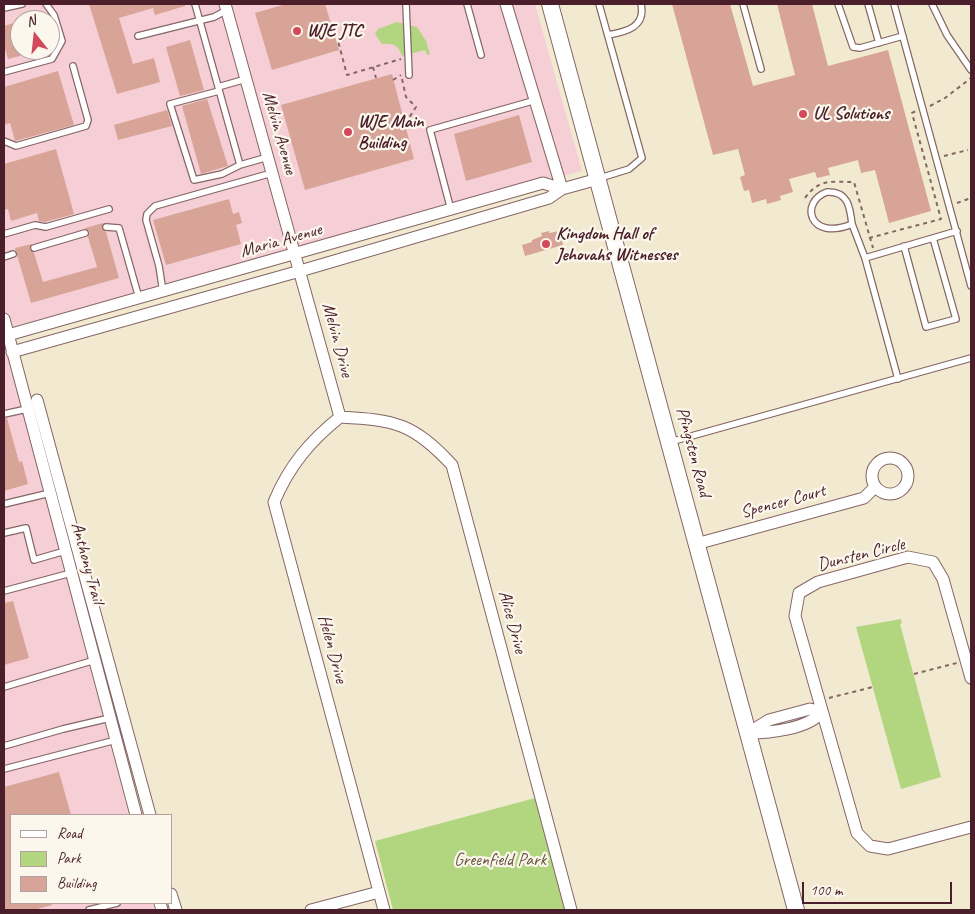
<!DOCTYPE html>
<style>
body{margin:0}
#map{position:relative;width:975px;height:914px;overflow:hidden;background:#f2ead0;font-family:Caveat,sans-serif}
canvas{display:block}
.frame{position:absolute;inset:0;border:5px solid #4a1f2b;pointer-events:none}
.legend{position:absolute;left:10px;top:814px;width:162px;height:90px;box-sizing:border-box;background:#fbf7ec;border:1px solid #b4a19f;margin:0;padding:6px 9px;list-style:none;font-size:15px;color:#4a1f2b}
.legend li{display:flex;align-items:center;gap:10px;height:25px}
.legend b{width:25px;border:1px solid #b4a19f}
.north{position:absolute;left:10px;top:10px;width:50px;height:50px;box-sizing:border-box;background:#fbf7ec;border:1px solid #b4a19f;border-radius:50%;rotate:344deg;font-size:14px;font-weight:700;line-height:20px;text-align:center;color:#4a1f2b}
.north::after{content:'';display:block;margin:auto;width:18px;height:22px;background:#d1495b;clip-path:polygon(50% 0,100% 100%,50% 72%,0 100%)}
.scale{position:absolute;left:802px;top:882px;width:150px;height:22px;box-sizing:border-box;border:2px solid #4a1f2b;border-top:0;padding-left:6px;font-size:15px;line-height:18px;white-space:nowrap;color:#4a1f2b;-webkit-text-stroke:4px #fbf7ec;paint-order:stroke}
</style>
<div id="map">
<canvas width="975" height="914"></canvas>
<div class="frame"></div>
<ul class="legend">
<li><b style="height:6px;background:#fff"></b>Road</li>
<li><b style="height:14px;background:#b1d67f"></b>Park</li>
<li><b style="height:14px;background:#d7a497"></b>Building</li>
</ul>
<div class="north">N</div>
<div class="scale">100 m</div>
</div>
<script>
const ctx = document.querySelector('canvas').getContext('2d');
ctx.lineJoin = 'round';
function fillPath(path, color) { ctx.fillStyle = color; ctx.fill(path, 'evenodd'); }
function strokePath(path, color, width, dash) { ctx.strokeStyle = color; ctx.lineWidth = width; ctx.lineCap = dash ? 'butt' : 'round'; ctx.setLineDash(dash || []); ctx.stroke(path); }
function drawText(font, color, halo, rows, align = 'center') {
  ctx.font = font + ' Caveat,sans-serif'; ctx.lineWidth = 4.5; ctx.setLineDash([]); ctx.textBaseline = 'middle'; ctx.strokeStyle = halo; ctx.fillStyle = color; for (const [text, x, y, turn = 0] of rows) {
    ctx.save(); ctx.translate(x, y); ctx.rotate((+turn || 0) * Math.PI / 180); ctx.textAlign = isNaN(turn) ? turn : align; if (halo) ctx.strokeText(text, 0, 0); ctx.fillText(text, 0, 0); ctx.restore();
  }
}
fillPath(new Path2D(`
 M4 4H535L582 171 4 329ZM20 20H50V50H20Z
 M4 341 129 815H11V903H152L154 910H4Z`), '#f6cfd6');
fillPath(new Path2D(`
 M397 22 417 27 426 41 430 54 427 55 425 50 402 56C398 45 394 43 382 44L375 34 378 29Z
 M901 619 902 623 900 624 941 777 901 789 856 627Z
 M535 798 565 910H393L375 841Z`), '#b1d67f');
fillPath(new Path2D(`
 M89 4H185V6L155 15 153 8 119 18 133 64 154 58 160 82 117 94Z
 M286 4H325L339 50 272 70 255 13Z
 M672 4H730L753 86 795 75 777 4H812L828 66 888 50 931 211 889 223 875 170 861 173 858 160 828 168 830 175 817 178 815 172 789 179 793 192 780 196 781 200 767 204 766 199 752 203 749 190 744 191 740 177 745 175 738 149 713 155Z
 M20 21V56L8 59 4 45V26Z
 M190 40 204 90 180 96 166 47Z
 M58 71 74 125 15 141 10 123 4 125V87Z
 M392 74 414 159 305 190 281 105Z
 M207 99 228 166 201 174 182 106Z
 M167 110 172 126 118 140 114 125Z
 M519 115 532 162 466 181 454 134Z
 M56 149 74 214 45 222 39 221 37 213 11 221 8 209 4 210V164Z
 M229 199 233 214 239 212 242 223 236 225 241 244 166 265 153 220Z
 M103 223 102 229 106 232 119 278 31 303 15 248 32 244 30 250 34 253 43 282 97 267 88 237 90 232 85 228Z
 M549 231V233L560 231 563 245 525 256 522 245 532 242V240L542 236 541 233Z
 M7 418 19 462 22 461 28 484 4 491V419Z
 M13 601 29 658 4 665V603Z
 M59 772 71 815H11V903H52V905L34 910H4V787Z`), '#d7a497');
const service = new Path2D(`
 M195 4 240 165 268 157
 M406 4 409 75
 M467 4 481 55
 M599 4 642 158 629 169 600 178
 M743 4 761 69
 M838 4 853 47 860 48 903 36
 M868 4 879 43
 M894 4 971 286
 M932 4 947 35 971 70
 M4 8 22 4
 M608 35C626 32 646 27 641 4
 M138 36 214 17 227 10
 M4 72 52 59 62 41 54 15 46 4
 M218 87 246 79
 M219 91 170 104 194 180 222 174 240 165
 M4 141 16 146 86 126 88 120 73 66
 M827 192C848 191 850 207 852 224 809 242 799 202 827 192Z
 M451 210 430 130 536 100
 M852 224 865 258 898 379
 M106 227 119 228 139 298
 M4 234 35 225 46 227 109 209
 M904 246 926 327 956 319 933 238
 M34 248 85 233
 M4 257 13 254
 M865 258 957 231
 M163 292 159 266 146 220 147 214 155 206 272 173
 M4 414 27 409
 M670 442 971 358
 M4 504 50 493
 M4 533 26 528 34 560 65 551
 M4 591 71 573
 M4 687 95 660
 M4 746 63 729 110 718
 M4 769 116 740
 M89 910 117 903`);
const minor = new Path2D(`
 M225 4 340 417
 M506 4 562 189
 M4 319 136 815
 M8 335 543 183 562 189
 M12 352 300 271 549 198 562 189 598 179
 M37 400 150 815
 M340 417C395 420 413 423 452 465L571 910
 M340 417C310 441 289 466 274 502L384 910
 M872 476a18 18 0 1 1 36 0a18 18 0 1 1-36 0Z
 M696 544 864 498 875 487
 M971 678 943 579 933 562 908 557 818 582 799 593 795 616 857 833 870 846 888 849 971 827
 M810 709 822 712C808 729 770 733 748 733L769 720Z
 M171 894 176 910
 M160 903 162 910
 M311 910 379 892`);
const secondary = new Path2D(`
 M550 4 796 910`);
strokePath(service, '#856665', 8);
strokePath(minor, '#856665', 13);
strokePath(secondary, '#856665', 18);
strokePath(new Path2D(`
 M971 4V7
 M344 40 338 41 347 75 401 59
 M373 67 376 78
 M402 79 406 97 416 107 407 121
 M393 80 401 75
 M930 106 945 98 971 78
 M944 156 968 150
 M805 198C820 178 831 182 854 182L873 248
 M957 203 971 198
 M869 238 941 219 912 113 916 111
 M914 674 957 663
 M829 698 873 687`), '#856665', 2, [4, 4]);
strokePath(service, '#fff', 5.5);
strokePath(minor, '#fff', 11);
strokePath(secondary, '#fff', 16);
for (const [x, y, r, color] of [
 [297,31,5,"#d1495b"],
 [803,114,5,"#d1495b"],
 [348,132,5,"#d1495b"],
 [546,244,5,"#d1495b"]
]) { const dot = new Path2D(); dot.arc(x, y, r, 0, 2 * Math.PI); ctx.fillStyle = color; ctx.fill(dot); strokePath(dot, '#fbf7ec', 2); }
drawText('bold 18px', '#4a1f2b', '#fbf7ec', [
 ["WJE JTC",307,31],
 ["UL Solutions",813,114],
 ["WJE Main",358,122],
 ["Building",358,143],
 ["Kingdom Hall of",556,234],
 ["Jehovahs Witnesses",556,255]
], 'left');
drawText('18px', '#4a1f2b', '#fbf7ec', [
 ["Melvin Avenue",279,133,74],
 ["Maria Avenue",281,241,-16],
 ["Melvin Drive",337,340,75],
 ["Pfingsten Road",693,452,75],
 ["Spencer Court",783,502,-15],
 ["Dunsten Circle",861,555,-14],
 ["Anthony Trail",87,563,75],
 ["Alice Drive",512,622,75],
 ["Helen Drive",332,649,75]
]);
drawText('18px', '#695644', '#fbf7ec', [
 ["Greenfield Park",500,860]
]);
</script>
